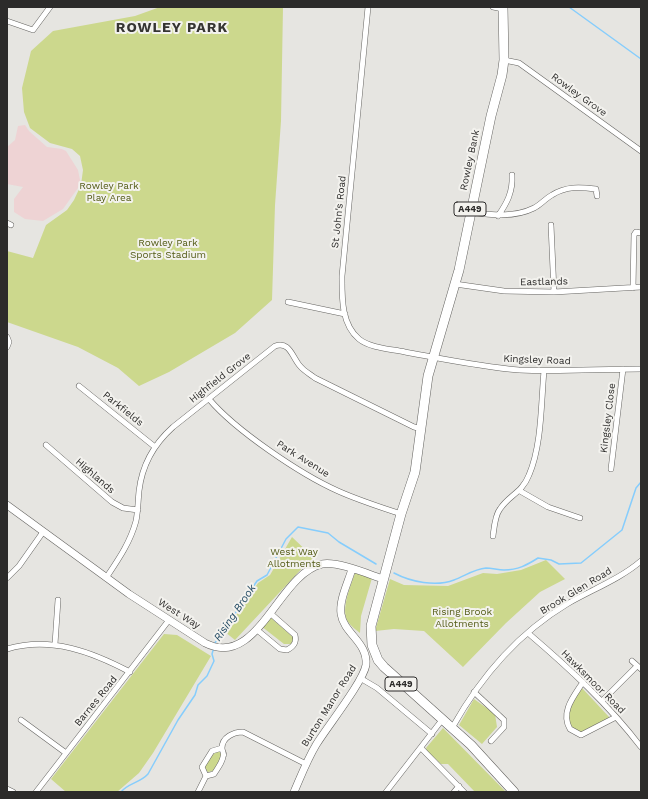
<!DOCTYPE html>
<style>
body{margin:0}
#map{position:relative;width:648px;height:799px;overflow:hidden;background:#e6e5e1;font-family:"Work Sans",sans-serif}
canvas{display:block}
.frame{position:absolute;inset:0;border:8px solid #2c2b2a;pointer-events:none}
</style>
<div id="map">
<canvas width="648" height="799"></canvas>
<div class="frame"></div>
</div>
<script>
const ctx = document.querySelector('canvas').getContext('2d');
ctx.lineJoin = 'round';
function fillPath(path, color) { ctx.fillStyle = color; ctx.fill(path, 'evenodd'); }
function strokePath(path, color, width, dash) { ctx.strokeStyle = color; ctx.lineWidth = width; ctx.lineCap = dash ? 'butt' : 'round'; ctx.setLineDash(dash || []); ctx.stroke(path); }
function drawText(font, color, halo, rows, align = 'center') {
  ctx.font = font + ' "Work Sans",sans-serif'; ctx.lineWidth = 4; ctx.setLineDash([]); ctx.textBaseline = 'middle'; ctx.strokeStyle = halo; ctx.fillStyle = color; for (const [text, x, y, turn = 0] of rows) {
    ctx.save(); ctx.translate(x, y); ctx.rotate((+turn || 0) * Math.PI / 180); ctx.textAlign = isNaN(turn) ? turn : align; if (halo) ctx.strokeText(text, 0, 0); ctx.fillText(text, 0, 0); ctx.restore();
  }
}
fillPath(new Path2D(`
 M25 125 29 131 47 147 62 149 66 151 78 170 80 180 78 188 63 209 43 221 25 219 14 212V199L23 187 7 184V147L15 140 18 126Z`), '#eed3d4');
fillPath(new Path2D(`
 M160 7H283L281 121 275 205 272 300 235 333 169 372 139 386 118 368 78 347 7 322V251L33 258 46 225 67 210 74 200 81 185 83 170 80 156 72 149 50 143 30 128 24 112 22 88 31 51 53 31 135 16Z
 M292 537 315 559 307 563 235 640 225 632 258 583 270 575Z
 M546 560 565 579 540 592 506 623 463 667 424 631 394 629 375 631 390 579 404 585 448 586 483 573 497 574 521 570Z
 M355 573 372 578 361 616 360 633C356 630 351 626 348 622 340 610 351 585 355 573Z
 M270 617 294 638 291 644H284L261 626Z
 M164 634 177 635 211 656 153 753 139 773 117 792H66L51 779Z
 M582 688 610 718C603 722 596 727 588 730 583 733 578 732 573 730 558 721 576 698 582 688Z
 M474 699 495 714 497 727 482 744 459 725Z
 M443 728 506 792H475L448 764H441L427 751 426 748Z
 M219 751 221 754 220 759 213 771 208 772 205 769C206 760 212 754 219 751Z`), '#ccd88d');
strokePath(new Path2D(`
 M569 7 641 59
 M394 573C411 582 436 587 454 580 465 576 474 569 486 568 492 568 498 570 504 570 518 570 527 565 538 558L551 560 559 564 581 563 622 530 636 488 641 482
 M215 643 257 581 267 575 286 539 298 527 328 533 339 542 376 564
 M121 792C128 783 140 783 148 774L178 720 195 695 198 685 207 676 214 661 212 654 214 647`), '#86cdfc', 1.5);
const street = new Path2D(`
 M368 7 342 276C342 297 341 324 359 339 370 348 391 349 405 352 443 359 481 367 519 370 560 372 601 369 641 369
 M493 7 503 9
 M7 21 33 30 50 7
 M504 60 519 63 641 151
 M470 212C491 215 514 218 534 208 540 205 545 199 552 195 566 186 580 187 596 189L597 196
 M498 216C507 203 513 192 512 175
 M7 223 11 225
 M551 225 554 292
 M455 284 504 291 554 292 641 287
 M633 288 634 235 636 232 641 233
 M288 302 345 314
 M7 337 9 342 7 347
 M79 386 155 447
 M209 399C235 430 300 474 338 491 358 500 380 507 401 514
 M46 445 112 502 123 508 138 510
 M611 469 623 369
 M520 491 548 507 580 518
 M493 536C494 528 495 515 500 509 509 495 522 493 529 475 542 445 541 402 544 371
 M7 578 19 566 43 532
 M106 578C118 560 130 543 136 521 138 511 138 501 139 491 142 465 154 444 173 427L275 346C290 341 292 357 300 366 304 371 310 374 315 378L414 427 422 429
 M256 629 280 649 287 650C293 647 297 643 295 635L270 613
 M528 633C569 668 608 704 641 747
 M55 644 58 600
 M7 649C51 636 92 652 130 672
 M632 661 641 669
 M360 678 377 688 432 734
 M583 682C574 696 560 712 570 729L581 735 616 717
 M474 692 504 720V727L491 741
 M602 701 637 666
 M21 720 66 753
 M452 728C480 678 517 634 567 604 591 590 620 579 641 561
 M421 748 464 792
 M206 776 202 767 212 751 222 748
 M7 789 13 792
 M36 792 169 620
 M198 792 206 776 214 774C217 769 222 763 223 757 225 753 222 752 222 748 222 737 234 732 243 732L306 764
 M386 792 442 720
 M454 792 459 786`);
const secondary = new Path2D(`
 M7 505 129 594 205 643C258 670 278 574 322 564 337 561 368 574 383 579
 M294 792C301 776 307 760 316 745 327 727 363 682 366 665 368 642 344 634 341 614 339 600 348 583 352 569`);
const highway = new Path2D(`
 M503 7 504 60 502 75 491 116 459 270 428 376 415 472 401 514 371 626 372 645 378 660 384 667 471 745 514 792`);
strokePath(street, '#656461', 6);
strokePath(secondary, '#656461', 8);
strokePath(highway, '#656461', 10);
strokePath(street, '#fff', 5);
strokePath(secondary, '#fff', 7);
strokePath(highway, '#fff', 9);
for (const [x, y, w] of [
 [470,209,32],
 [401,684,32]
]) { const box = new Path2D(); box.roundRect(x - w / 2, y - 7, w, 14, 3); ctx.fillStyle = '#f3f2ee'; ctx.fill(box); strokePath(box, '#2c2b2a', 1); }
drawText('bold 9px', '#2c2b2a', null, [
 ["A449",470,209],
 ["A449",401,684]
]);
drawText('10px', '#2c2b2a', '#f3f2ee', [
 ["Rowley Grove",579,95,36],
 ["Rowley Bank",470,160,-78],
 ["St John's Road",339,212,-84],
 ["Eastlands",544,282,-1],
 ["Kingsley Road",537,360,2],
 ["Highfield Grove",220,378,-38],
 ["Parkfields",123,409,39],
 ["Kingsley Close",608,418,-83],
 ["Park Avenue",303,459,32],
 ["Highlands",95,476,41],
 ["Brook Glen Road",576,591,-31],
 ["West Way",179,614,32],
 ["Hawksmoor Road",593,682,45],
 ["Barnes Road",96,701,-51],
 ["Burton Manor Road",329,706,-58]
]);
drawText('10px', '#545c17', '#f3f2ee', [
 ["Rowley Park",109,186],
 ["Play Area",109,198],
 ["Rowley Park",168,243],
 ["Sports Stadium",168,255],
 ["West Way",294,552],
 ["Allotments",294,564],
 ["Rising Brook",462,612],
 ["Allotments",462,624]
]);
drawText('italic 11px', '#244b64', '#f3f2ee', [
 ["Rising Brook",235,613,-56]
]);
ctx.letterSpacing = '1px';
drawText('bold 14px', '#363532', '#f3f2ee', [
 ["ROWLEY PARK",172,28]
]);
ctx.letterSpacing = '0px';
</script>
